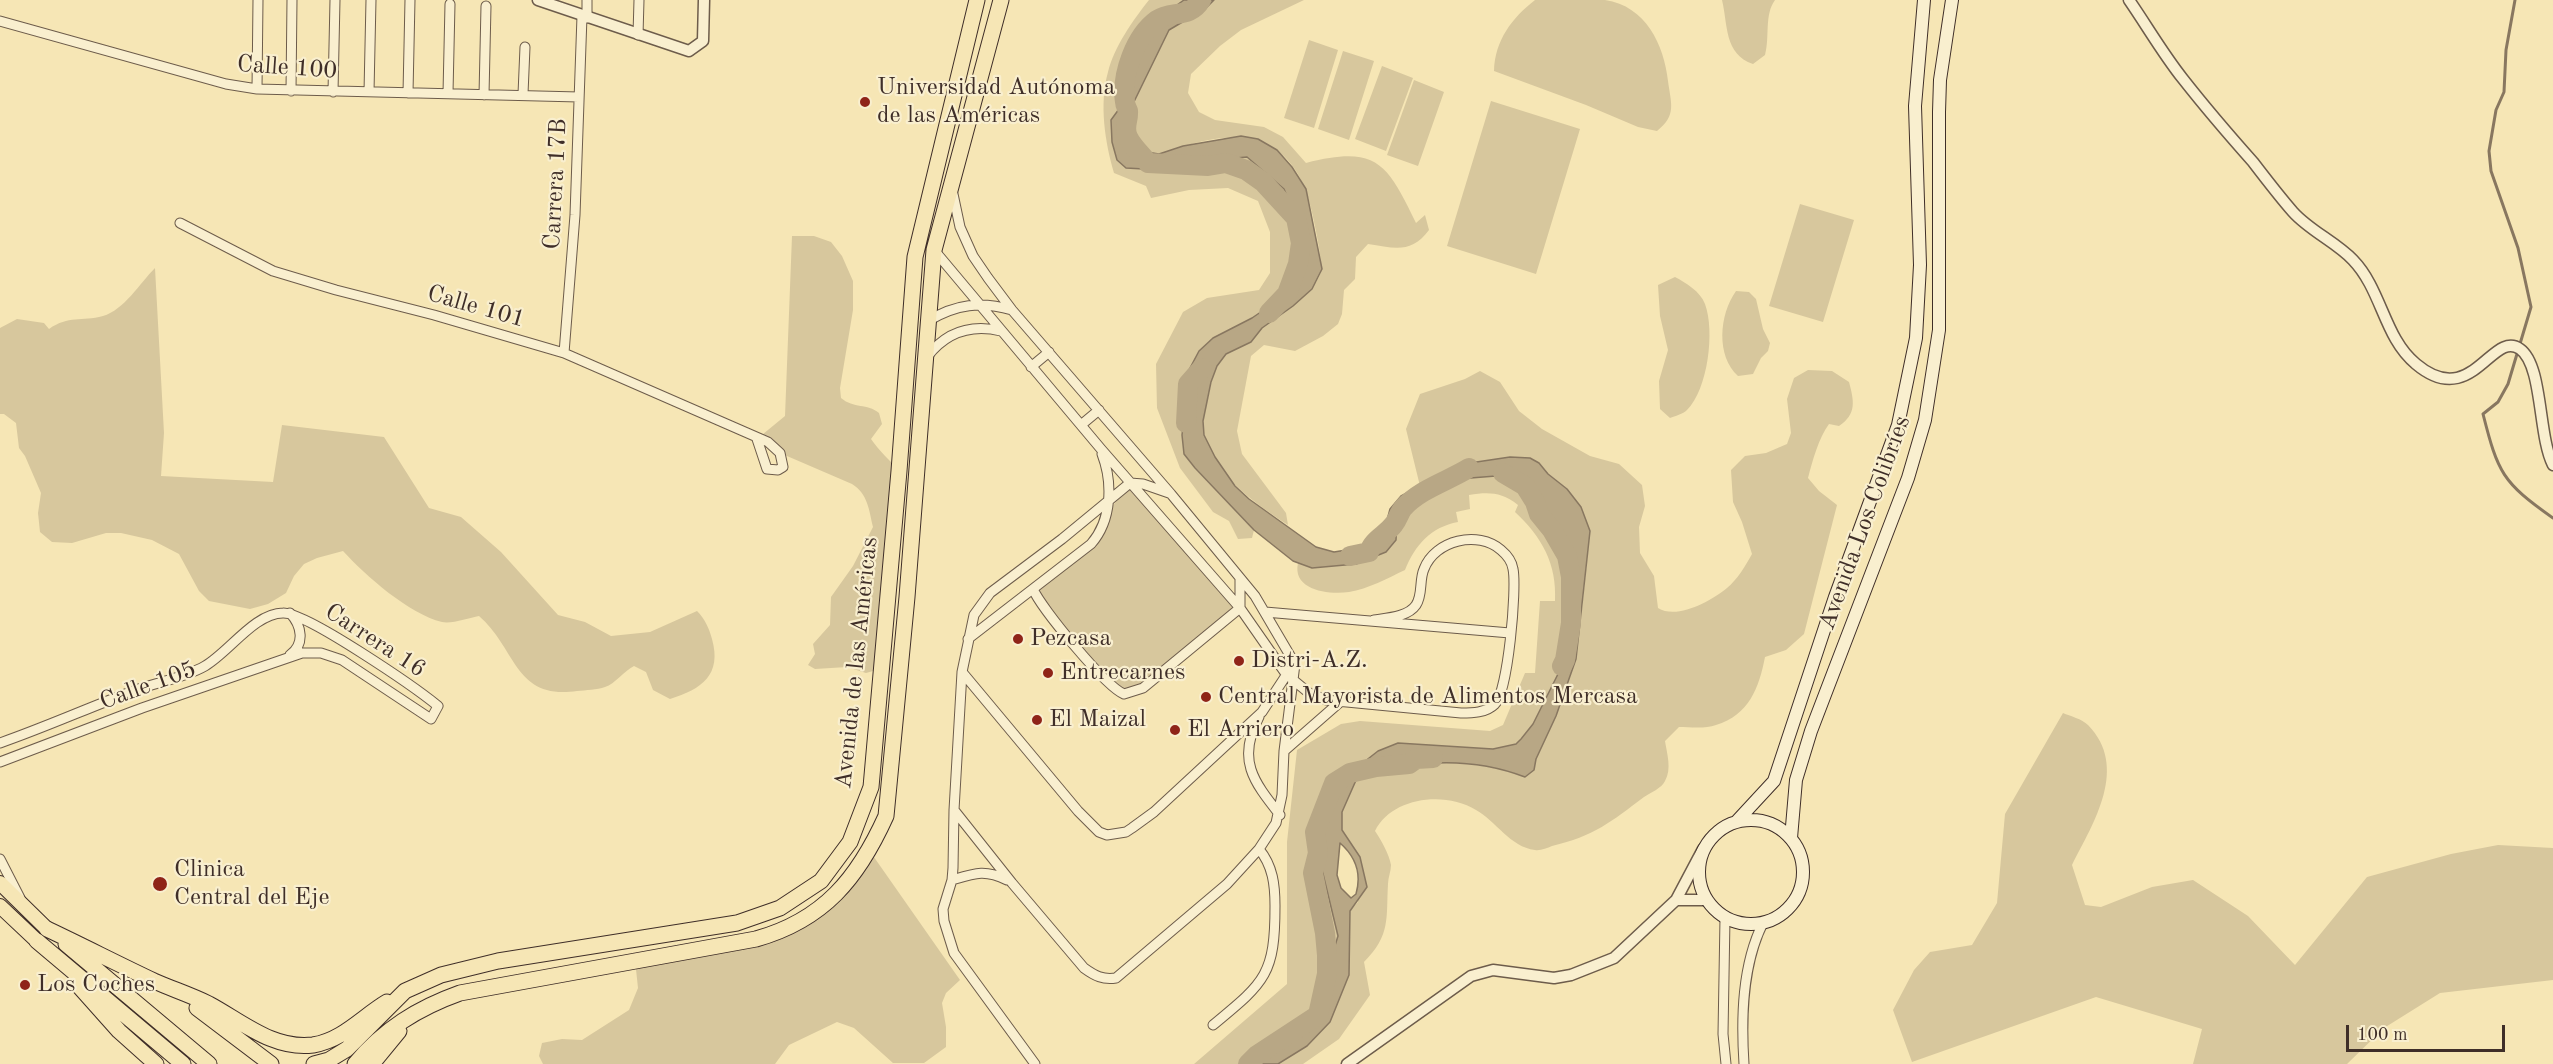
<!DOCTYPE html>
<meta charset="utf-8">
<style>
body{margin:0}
#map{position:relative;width:2553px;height:1064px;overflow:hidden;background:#f6e6b5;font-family:"Old Standard TT",serif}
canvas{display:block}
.scale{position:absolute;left:2346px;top:1025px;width:159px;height:27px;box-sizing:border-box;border:3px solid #3f2e28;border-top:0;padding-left:8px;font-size:18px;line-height:21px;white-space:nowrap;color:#3f2e28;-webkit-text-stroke:4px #f9efcf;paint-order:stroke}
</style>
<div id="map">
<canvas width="2553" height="1064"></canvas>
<div class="scale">100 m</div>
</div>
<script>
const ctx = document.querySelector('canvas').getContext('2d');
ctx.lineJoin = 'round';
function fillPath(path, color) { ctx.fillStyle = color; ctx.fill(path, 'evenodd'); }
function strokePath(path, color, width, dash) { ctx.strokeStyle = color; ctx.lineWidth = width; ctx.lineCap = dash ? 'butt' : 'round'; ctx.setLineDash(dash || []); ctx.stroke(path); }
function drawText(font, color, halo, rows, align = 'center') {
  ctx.font = font + ' "Old Standard TT",serif'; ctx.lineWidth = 4.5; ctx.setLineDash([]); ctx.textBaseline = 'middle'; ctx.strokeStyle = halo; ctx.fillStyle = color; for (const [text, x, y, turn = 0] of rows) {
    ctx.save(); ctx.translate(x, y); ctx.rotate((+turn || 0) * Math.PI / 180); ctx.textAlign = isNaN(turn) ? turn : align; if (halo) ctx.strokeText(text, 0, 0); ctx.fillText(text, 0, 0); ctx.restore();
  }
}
fillPath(new Path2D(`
 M1149 0H1184C1154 23 1129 51 1117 87L1126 168 1162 170 1202 161 1247 157 1284 189 1296 218 1301 243 1298 281 1287 294 1252 318 1213 338 1199 351 1188 384 1182 435 1184 454 1195 469 1254 530 1252 538 1238 539 1229 521 1213 512 1180 468 1157 408 1156 364 1183 312 1207 298 1259 290 1270 273V232L1258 201 1228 188 1189 190 1151 198 1146 186 1114 173C1105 142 1099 104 1108 72 1114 47 1133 20 1149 0Z
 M1214 0H1304L1241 30 1220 46 1191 74 1188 93 1199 112 1215 120 1264 127 1283 137 1306 163C1377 145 1387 163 1416 223L1425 215 1429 230C1411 254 1395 248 1368 244L1356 257 1355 279 1344 290 1342 314 1338 324 1323 336 1295 351 1264 345 1251 356 1237 431 1242 454 1286 513 1288 525C1256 504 1213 475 1204 434 1201 421 1206 407 1209 394 1212 380 1215 363 1227 353 1234 347 1244 347 1251 341 1256 338 1258 331 1262 327 1283 309 1310 300 1321 272 1324 264 1310 198 1305 188 1280 131 1237 131 1184 146 1175 148 1167 154 1158 154 1141 155 1124 141 1125 124 1126 117 1163 36 1169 30 1180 19 1201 13 1214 0Z
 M1535 0C1558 0 1583 0 1605 0 1646 6 1664 45 1668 81 1671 104 1677 115 1657 131L1638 127 1586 105 1494 71C1495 40 1512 18 1535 0Z
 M1722 0H1775C1764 15 1770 37 1765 55L1753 64C1724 54 1728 25 1722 0Z
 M1309 40 1338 50 1314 128 1284 118Z
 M1343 51 1374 61 1349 140 1318 129Z
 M1382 66 1413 78 1386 151 1355 139Z
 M1414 80 1444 92 1418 166 1387 155Z
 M1491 101 1580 129 1536 274 1447 246Z
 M1800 204 1854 220 1823 322 1769 306Z
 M792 236H814L831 242 842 256 853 281V310L840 388 841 398C854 409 867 403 879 413L882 424 871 439C879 451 890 460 899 471L880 669 866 673 847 667 815 669 808 665 815 654 813 644 830 625 831 597 853 566 873 527C869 510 868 494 852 484L780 453 757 439 785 416Z
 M155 268 164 433 161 476 273 482 282 425 384 437 429 508 461 517 501 552 558 615 585 622 611 636 650 632 697 611C705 619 709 628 712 639 722 675 702 689 670 699L653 690 646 672 634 666C624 671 615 684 605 687 597 690 586 690 577 691 514 700 517 649 479 616 469 618 452 624 442 622 409 614 366 576 343 551L317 558 304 564 294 576 286 593 268 604 250 609 209 601 199 591 179 554 152 540 121 533H106L72 543 52 542 40 532 38 513 41 493 25 456 19 448 16 423 4 414H0V328L17 319 44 323 49 329C69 315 81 322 103 316 124 310 140 283 155 268Z
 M1675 277C1686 283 1700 291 1705 304 1715 331 1708 389 1687 410 1683 414 1675 416 1670 418L1660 409 1659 381 1668 350 1660 316 1658 285Z
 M1736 291 1749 292 1756 299 1763 329 1770 343 1768 351 1761 358 1753 374 1738 376C1716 356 1719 315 1736 291Z
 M1808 370 1832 371 1849 382C1854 401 1857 414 1839 426L1829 424C1819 437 1812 462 1808 478L1819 491 1837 505 1804 634 1786 650 1765 657C1759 688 1749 715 1716 725 1705 729 1690 727 1679 727L1665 741C1667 754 1672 769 1665 781 1662 788 1650 793 1644 797 1611 822 1594 836 1552 846 1547 848 1540 851 1535 850 1510 847 1496 821 1476 810 1445 791 1392 797 1375 831 1381 840 1389 854 1391 865 1391 871 1388 878 1388 884 1386 918 1391 935 1364 962L1370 995 1339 1039 1303 1064H1278L1307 1046 1349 975 1350 911 1358 902 1360 857 1342 830V812L1357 778C1415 760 1467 756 1525 777L1534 769 1536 759 1556 716 1581 619 1590 531 1567 489 1548 474 1539 463 1510 457 1463 464 1420 486 1406 429 1420 394 1465 379 1480 371 1500 382 1519 411 1542 429 1590 456 1619 464 1642 485 1645 506 1639 527 1640 553 1654 576 1658 608C1677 620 1711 601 1727 588 1737 580 1746 565 1752 554L1742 522 1733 502 1731 470 1745 456 1766 453 1787 444 1791 433 1787 399 1794 378Z
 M1496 476 1525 486 1535 502 1549 536 1567 556 1571 583 1569 639 1562 666 1533 724 1516 744 1493 749 1398 743 1339 787 1329 798 1322 813 1318 853 1338 936 1314 1013 1304 1024 1253 1064H1194L1287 984V842L1297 750 1341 724 1360 721 1490 731 1503 725 1525 673H1535L1540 601H1555C1557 564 1542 537 1515 512L1518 505C1501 492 1489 492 1469 495L1470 509 1456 512 1458 522C1431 527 1415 545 1405 570 1388 578 1368 589 1349 592 1328 595 1292 590 1298 563L1312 568 1356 564 1386 552 1396 540 1397 516 1406 505 1445 480Z
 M1130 483 1240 608 1143 688 1119 692 1033 589 1091 544 1106 515Z
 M2063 713C2070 716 2082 719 2088 725 2129 767 2094 822 2072 865L2085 905 2101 907 2152 887 2193 880 2248 916 2295 965 2367 877 2451 854 2498 845 2553 848V980L2440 993 2384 1028 2347 1064H2193L2202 1029 2096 997 1912 1062 1893 1010 1914 970 1930 952 1972 945 1997 903 2005 814Z
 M869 850 960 980 946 993 942 1003 946 1027V1047L924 1063H893L854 1028 837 1022 789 1045 775 1064H543L539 1056 542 1043 562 1039 582 1040 629 1010 638 988 635 960 756 939 805 919Z`), '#d7c79d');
const water = new Path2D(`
 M1184 0H1214L1206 8 1169 30 1129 112 1125 124 1128 138 1135 147 1146 152 1159 154 1183 146 1241 136 1258 139 1277 150 1292 167 1306 189 1322 269 1312 289 1293 306 1262 328 1251 342 1226 354 1217 366 1211 382 1203 421 1204 435 1215 457 1235 486 1249 499 1316 547 1334 552 1371 546 1380 536 1386 524 1390 509 1401 496 1463 464 1510 457 1530 458 1539 463 1548 474 1567 489 1581 507 1590 531 1576 659 1556 716 1536 759 1534 770 1525 777C1470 756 1412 760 1357 778L1342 812V830L1360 857 1367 887 1350 911 1349 975 1330 1022 1307 1046 1278 1064H1253L1304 1024 1314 1013 1338 936 1318 853 1322 813 1329 798 1350 773 1378 751 1398 743 1493 749 1516 744 1521 739 1533 724 1562 666 1569 639 1571 583 1567 556 1549 536 1535 502 1525 486 1496 476 1445 480 1406 505 1397 516 1396 540 1386 552 1356 564 1312 568 1293 561 1254 530 1195 468 1184 454 1182 435 1190 368 1199 351 1213 338 1252 318 1287 294 1298 281 1301 243 1296 218 1284 189 1247 157 1202 161 1162 170 1126 168 1117 160 1112 142 1111 120 1119 109 1117 87 1121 75 1138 43 1159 18ZM1340 843C1356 857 1362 873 1356 894L1351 898 1341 888 1337 875Z`);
fillPath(water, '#b8a785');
strokePath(water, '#887760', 1.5);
strokePath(new Path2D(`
 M2515 0 2506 50 2504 92 2496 110 2489 151 2491 171 2518 248 2531 307 2508 384 2498 402 2483 414C2498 473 2502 482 2553 518`), '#887760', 3);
strokePath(new Path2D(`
 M1201 0C1190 19 1171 10 1157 20 1135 36 1121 75 1125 102 1125 105 1127 108 1128 111 1129 120 1123 127 1128 137 1132 146 1142 155 1148 163L1208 166 1226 163 1246 170 1263 182 1296 218 1301 243 1298 264 1287 294 1269 313
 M1186 423 1188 384 1202 368
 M1503 473 1525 486 1535 502 1539 514 1552 530 1567 556 1571 577V623L1565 660 1562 666
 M1350 556 1369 552C1373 539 1386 535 1394 524 1398 519 1399 513 1403 508 1420 489 1448 481 1469 468
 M1248 1064 1257 1055 1318 1015 1327 974V955L1325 933 1313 873 1318 853 1315 832 1334 783 1350 773 1376 767 1409 764 1416 759 1433 758`), '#b8a785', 20);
const minor = new Path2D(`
 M587 18V0
 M0 21 226 84 257 89 579 97
 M638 35 639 0
 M257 89 258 0
 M291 91 292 0
 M333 92 335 0
 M369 92 371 0
 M408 93 410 0
 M448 93 450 4
 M523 94 525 47
 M484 95 486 6
 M953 194 960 227 973 256 988 278 1012 310 1171 494 1255 596 1295 664 1284 751 1282 795 1276 823 1259 849 1227 884 1116 978C1103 980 1095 976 1084 968L1012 883 954 810
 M180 223 273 271 336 290 434 315 564 353 768 442 780 453 783 467 778 470 767 469 757 439
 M934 250 1101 449 1240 608 1286 674 1309 693 1326 700 1461 713C1472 713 1486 713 1495 704 1508 692 1517 588 1513 569 1512 562 1507 555 1501 550 1478 530 1435 540 1424 569 1419 580 1423 595 1416 605 1408 617 1387 618 1374 620
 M928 321C956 304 981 301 1012 310
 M564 353 575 215 582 16
 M927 357C946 332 971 324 1001 331
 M1031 367 1049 352
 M1081 425 1099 410
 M1240 579V608
 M1033 589C1041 608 1106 687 1124 694L1143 688 1240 608
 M1265 612 1510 633
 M290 613C302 626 305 644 290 655
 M968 639 1091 544C1112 520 1113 483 1102 454
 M962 672 1078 811 1099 832 1107 835 1126 832 1132 828 1154 812 1262 712 1289 671
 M1259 717C1236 760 1254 782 1280 815
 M0 743C46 727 90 707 136 690 158 682 184 678 205 666 229 652 255 613 283 613 306 612 416 688 438 706L431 719 342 660 321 653H302L142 708 0 762
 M1284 751 1340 702
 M0 859 20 898
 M952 880C975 873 985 869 1007 880
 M1725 918 1723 1034 1726 1064
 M1213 1025C1265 982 1275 975 1275 906 1275 885 1273 866 1259 849
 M1035 1064 954 953 944 921 943 909 952 880 953 868 954 810 962 672 974 615 990 593 1062 539 1130 483 1143 484 1169 493
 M1744 1064C1741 1018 1742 965 1763 923`);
const tertiary = new Path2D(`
 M538 0 689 51 703 41 704 0
 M2129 0C2147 26 2163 54 2183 79 2205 107 2229 135 2253 162 2266 179 2279 196 2293 212 2310 231 2336 242 2353 260 2382 290 2384 338 2416 364 2472 411 2492 329 2520 349 2543 365 2538 436 2553 465
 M1676 900H1706
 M1347 1064 1471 976 1493 970 1554 978 1571 975 1614 958 1676 900 1703 849`);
const secondary = new Path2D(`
 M1699 872a52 52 0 1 1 104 0a52 52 0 1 1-104 0Z
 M1737 821 1774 781 1835 597 1898 425 1916 338 1920 265 1915 106 1924 0
 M1791 838 1796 780 1811 731 1908 478 1925 420 1939 330V112L1940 80 1952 0`);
const primary = new Path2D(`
 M0 883 47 929
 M0 906 37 941`);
const trunk = new Path2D(`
 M47 929C83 946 118 964 154 981 172 989 191 995 209 1004 241 1021 273 1050 313 1045 343 1040 362 1017 387 1002
 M37 941 183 1064
 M66 944 209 1064
 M78 985 119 1031 156 1064
 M197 1008 271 1064
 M314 1064 329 1060 347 1049 405 991 441 975 498 961 737 923 780 908 821 881 850 842 871 787 899 471 915 257 977 0
 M355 1064C384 1029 418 1008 460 993L756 939C824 920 858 878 886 816L907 597 934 250 1001 0
 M372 1064 399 1031`);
strokePath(minor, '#6d5c4b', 11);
strokePath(tertiary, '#6d5c4b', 13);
strokePath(secondary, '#3f2e28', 14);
strokePath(primary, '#3f2e28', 16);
strokePath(trunk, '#3f2e28', 17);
strokePath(minor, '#f9efcf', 9);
strokePath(tertiary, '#f9efcf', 10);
strokePath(secondary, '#f9efcf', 12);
strokePath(primary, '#f6e6b5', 14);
strokePath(trunk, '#f6e6b5', 15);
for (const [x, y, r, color] of [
 [865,102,6,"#8f2418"],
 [1018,639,6,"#8f2418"],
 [1239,661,6,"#8f2418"],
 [1048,673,6,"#8f2418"],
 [1206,697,6,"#8f2418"],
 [1037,720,6,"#8f2418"],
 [1175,730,6,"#8f2418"],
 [160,884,8,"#8f2418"],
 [25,985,6,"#8f2418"]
]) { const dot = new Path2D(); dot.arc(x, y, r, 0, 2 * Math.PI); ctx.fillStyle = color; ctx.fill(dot); strokePath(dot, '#f9efcf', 2); }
drawText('24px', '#3f2e28', '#f9efcf', [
 ["Calle 100",287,68,4],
 ["Carrera 17B",556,184,-87],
 ["Calle 101",476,307,16],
 ["Avenida Los Colibríes",1865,523,-70],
 ["Carrera 16",375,641,33],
 ["Avenida de las Américas",857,663,-84],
 ["Calle 105",148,686,-20]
]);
drawText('24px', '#3f2e28', '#f9efcf', [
 ["Universidad Autónoma",877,88],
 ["de las Américas",877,116],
 ["Pezcasa",1030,639],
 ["Distri-A.Z.",1251,661],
 ["Entrecarnes",1060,673],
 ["Central Mayorista de Alimentos Mercasa",1218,697],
 ["El Maizal",1049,720],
 ["El Arriero",1187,730],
 ["Clinica",174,870],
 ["Central del Eje",174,898],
 ["Los Coches",37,985]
], 'left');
</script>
